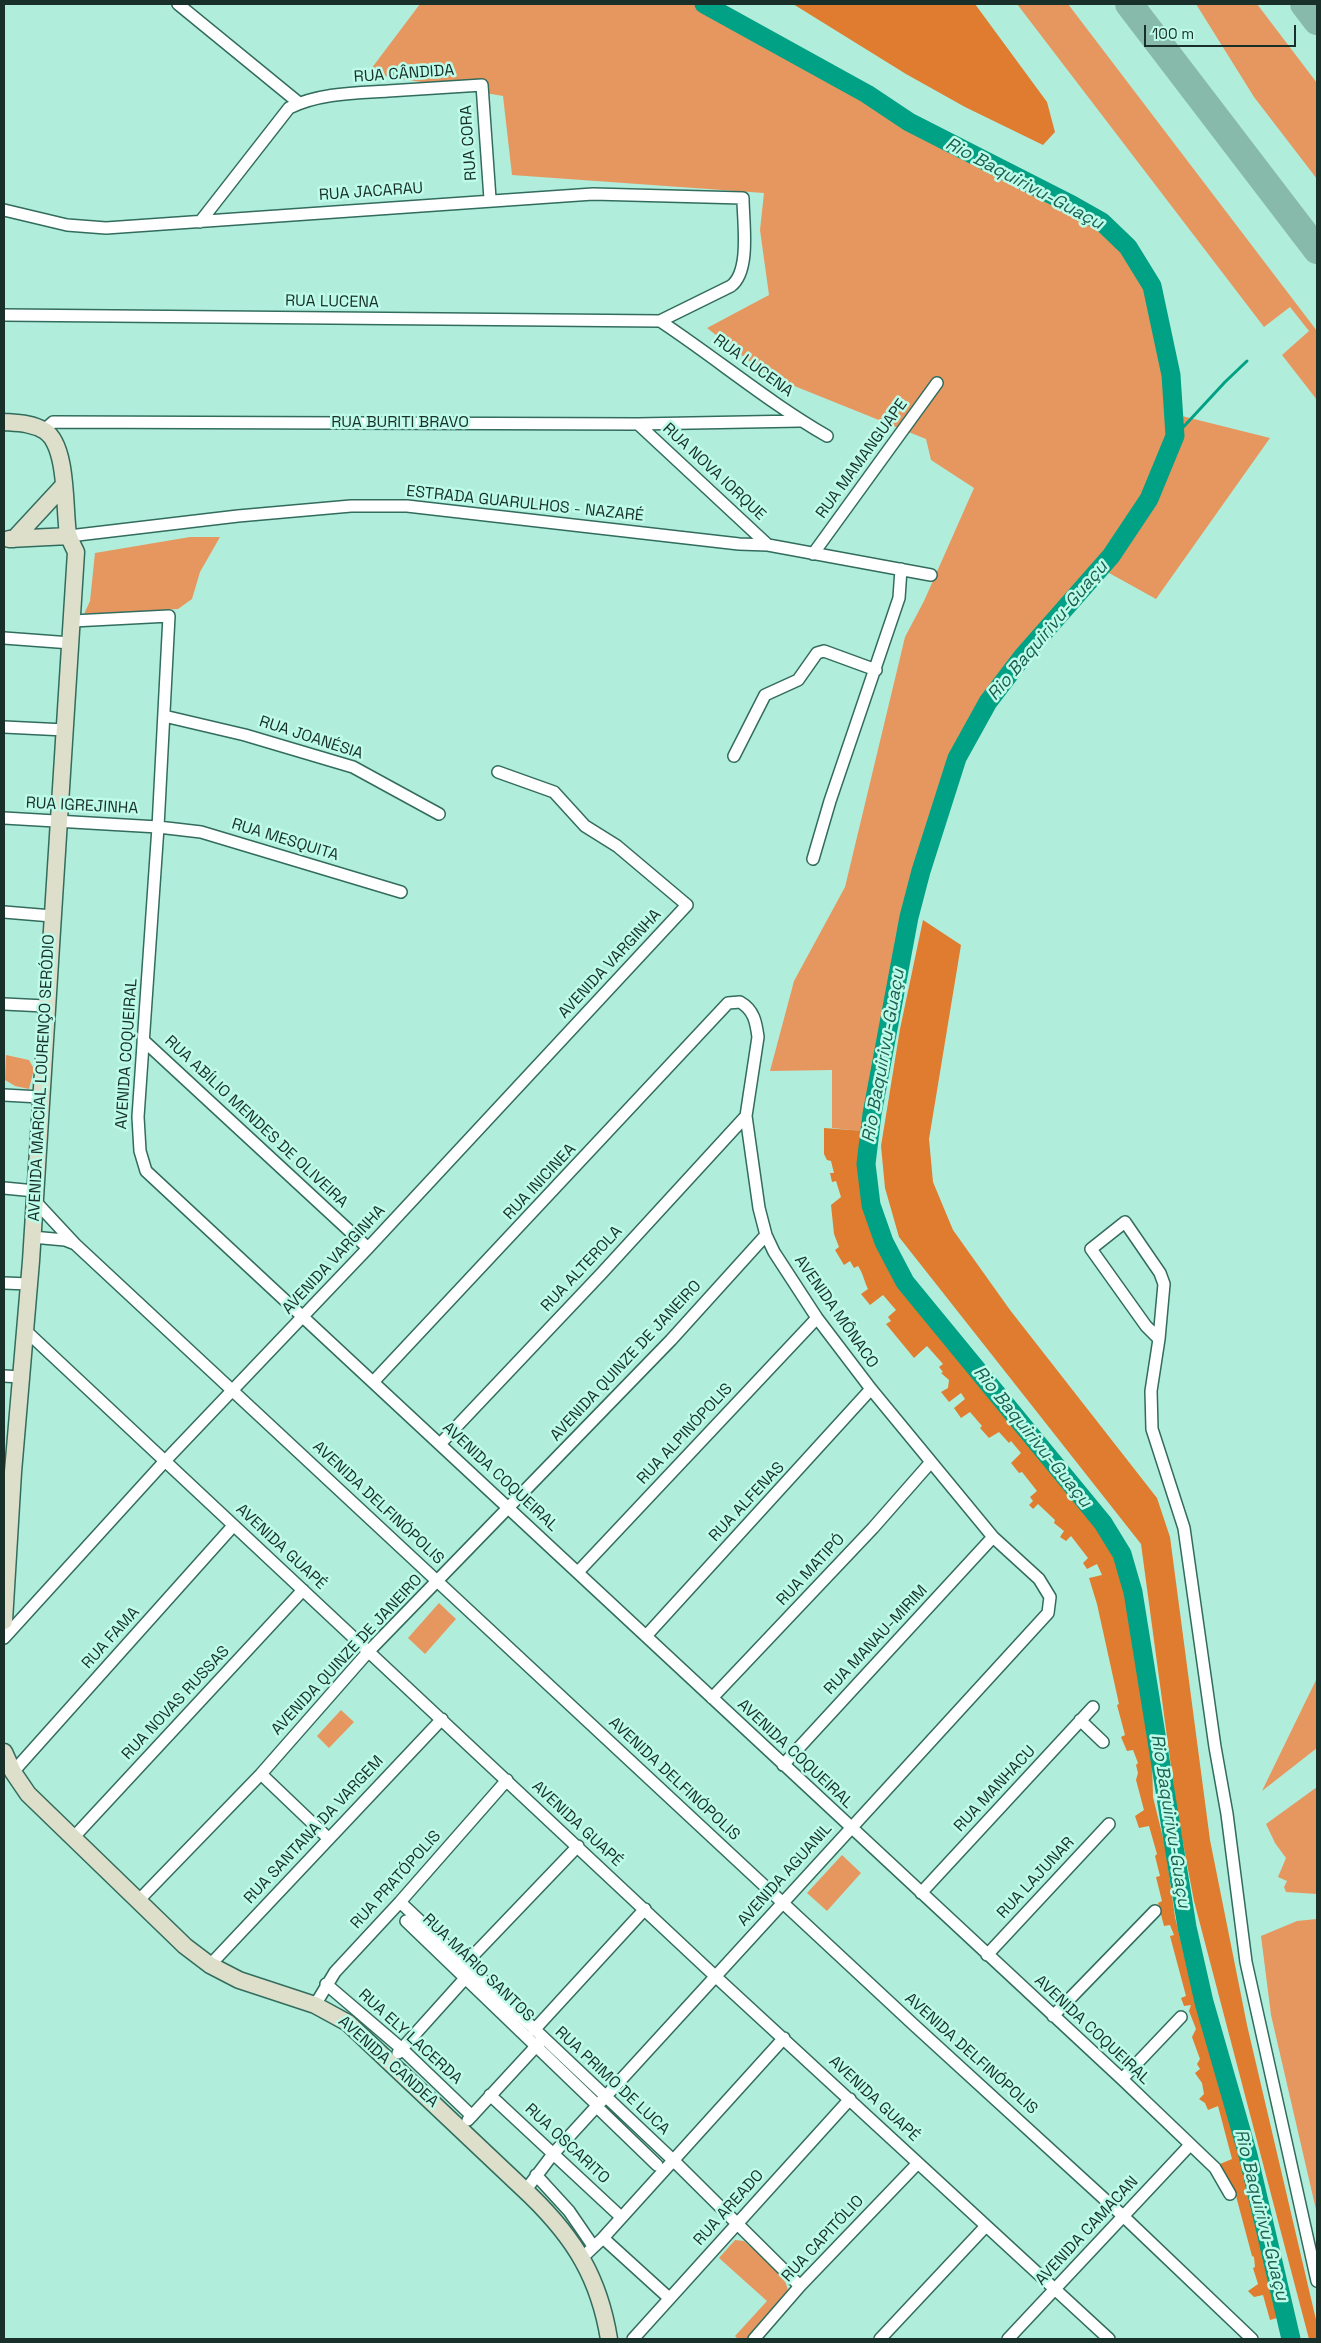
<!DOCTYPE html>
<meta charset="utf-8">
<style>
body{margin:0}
#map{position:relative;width:1321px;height:2343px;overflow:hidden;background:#b1eddb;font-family:"Space Grotesk",sans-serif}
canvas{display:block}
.frame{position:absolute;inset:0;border:5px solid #183029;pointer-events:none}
.scale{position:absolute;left:1144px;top:25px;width:152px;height:22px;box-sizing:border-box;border:2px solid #183029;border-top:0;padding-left:6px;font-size:15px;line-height:18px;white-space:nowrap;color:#183029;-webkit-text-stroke:4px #befbe9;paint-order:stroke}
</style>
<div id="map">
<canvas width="1321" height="2343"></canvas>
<div class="frame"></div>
<div class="scale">100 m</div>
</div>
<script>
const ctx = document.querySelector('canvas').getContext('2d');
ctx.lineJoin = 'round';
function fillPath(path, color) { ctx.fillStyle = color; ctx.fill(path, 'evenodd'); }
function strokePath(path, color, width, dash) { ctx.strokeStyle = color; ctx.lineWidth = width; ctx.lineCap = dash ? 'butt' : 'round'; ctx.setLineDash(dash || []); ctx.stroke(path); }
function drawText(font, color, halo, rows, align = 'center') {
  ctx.font = font + ' "Space Grotesk",sans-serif'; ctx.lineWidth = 5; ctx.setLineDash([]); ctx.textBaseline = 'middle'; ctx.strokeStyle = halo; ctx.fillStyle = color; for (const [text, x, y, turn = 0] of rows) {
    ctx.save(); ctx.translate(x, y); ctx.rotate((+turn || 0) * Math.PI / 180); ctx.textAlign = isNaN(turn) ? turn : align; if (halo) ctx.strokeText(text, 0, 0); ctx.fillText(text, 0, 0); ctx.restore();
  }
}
fillPath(new Path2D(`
 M420 4H704L777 43 861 90 909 122 1102 222 1137 262 1154 297 1171 375 1174 414 1270 438 1156 599 1100 568 988 702 931 816 901 960 870 1132 832 1128V1070L770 1071 794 981 845 887 905 637 924 601 974 488 931 460 926 439 767 375 707 328 769 295 760 230 764 193 512 175 503 96 368 73Z
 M1017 4H1068L1317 331V400L1282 355 1309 331 1290 307 1264 327Z
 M1196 4H1257L1317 83V179L1254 97Z
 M190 537H220L200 572 192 599 178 609 84 614 90 601 95 553Z
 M6 1055 29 1060 34 1069 29 1089 15 1086 5 1080Z
 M439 1603 456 1619 425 1654 408 1638Z
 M1317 1678V1748L1262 1791Z
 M341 1710 354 1722 329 1748 317 1736Z
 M1317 1787V1894L1286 1892 1284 1887 1287 1881 1278 1877 1286 1858 1275 1843 1266 1824Z
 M842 1855 861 1873 827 1911 807 1893Z
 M1317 1919V2214L1271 2015 1261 1936 1297 1921Z
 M735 2240 744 2241C758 2254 790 2274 788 2295L750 2339H738L735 2336 767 2301 719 2258Z`), '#e69760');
fillPath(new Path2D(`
 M793 4H975L1047 102 1055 132 1043 145 965 107 906 74Z
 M923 920 961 945 929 1139 933 1182 953 1230 1010 1310 1157 1498 1170 1537 1210 1840 1247 2025 1317 2324V2339H1309L1194 1901 1177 1811 1141 1544 899 1237 885 1188 881 1146 900 1029Z
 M824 1128 864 1131 859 1170 866 1208 901 1286 1000 1406 1033 1449 1067 1484 1095 1523 1127 1583 1141 1657 1152 1763 1153 1797 1165 1846 1175 1917 1192 1989 1224 2093 1244 2177 1273 2280 1277 2318 1270 2320 1263 2295 1254 2297 1248 2291 1258 2284 1253 2268 1255 2267 1254 2257 1252 2256 1236 2196 1228 2184 1220 2164 1232 2159 1218 2106 1208 2110 1205 2103 1199 2099 1204 2094 1202 2083 1195 2073 1200 2069 1197 2064 1200 2059 1192 2037 1196 2029 1189 2011 1191 2005 1184 2006 1181 1998 1186 1996 1170 1936 1174 1935 1170 1925 1164 1926 1158 1903 1162 1901 1156 1877 1160 1876 1155 1856 1157 1854 1149 1826 1139 1828 1135 1816 1144 1810 1136 1780 1138 1773 1136 1765 1138 1763 1133 1750 1127 1751 1121 1737 1125 1735 1117 1705 1119 1704 1097 1604 1089 1578 1102 1575 1097 1564 1087 1569 1083 1563 1088 1558 1071 1536 1066 1541 1060 1537 1064 1531 1054 1523 1055 1520 1038 1504 1033 1509 1029 1505 1033 1501 1030 1497 1037 1491 1022 1472 1019 1473 1011 1463 1021 1453 1011 1441 1009 1443 999 1432 989 1438 980 1428 982 1426 970 1412 961 1418 954 1408 965 1399 961 1393 949 1402 941 1392 948 1388 949 1380 941 1373 943 1372 939 1367 943 1364 927 1346 914 1358 886 1324 891 1321 888 1317 896 1310 883 1295 870 1305 861 1294 868 1289C864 1281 863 1273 858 1266L854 1268 850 1261 844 1265 835 1250 839 1247 834 1234 831 1205 841 1197 836 1181 832 1182 830 1173H834L831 1161 827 1160 824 1154Z`), '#df7c2f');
strokePath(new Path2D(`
 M1175 436 1225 382 1247 361`), '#01a185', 3);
strokePath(new Path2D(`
 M704 4 867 94 909 122 1072 205 1102 222 1128 247 1152 286 1171 375 1175 436 1149 499 1111 556 1023 656 988 702 957 758 921 871 909 917 872 1114 866 1164 871 1205 884 1242 905 1282 1103 1523 1122 1554 1133 1592 1187 1927 1204 2002 1248 2155 1291 2339`), '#01a185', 19);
strokePath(new Path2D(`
 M1129 4 1317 250
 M1304 4 1317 21`), '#88baac', 28);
const street = new Path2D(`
 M178 4 299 103
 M4 210 67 225 106 228 593 194 743 198C743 222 751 271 731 286L660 321 4 315
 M200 222 289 108C319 93 356 93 388 91 419 89 451 87 482 85L490 199
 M660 321C716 358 768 402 827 436
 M638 424 768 545
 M44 430 53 422 638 424 800 421
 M69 536 238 516 351 506H407L739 544 768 545 931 575
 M813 554 937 383
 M73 621 169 616 158 827 138 1117 140 1151 146 1171 1122 2079 1215 2168 1230 2194
 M4 638 71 643
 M164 716 245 735 353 767 439 814
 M4 727 65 730
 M734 756 765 695 798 680 817 653 824 651 876 670
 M4 818 158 827 201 832 401 892
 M813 859 830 801 899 598 901 569
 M4 912 52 916
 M4 1004 45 1006
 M143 1040 368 1248
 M4 1095 40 1097
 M4 1188 35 1191
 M32 1237 65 1240 75 1244 34 1200
 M75 1244 914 2025 1123 2216 1252 2339
 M4 1283 29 1284
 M25 1330 715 1976 1109 2339
 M1159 1339 1146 1326 1091 1249 1125 1222 1160 1273 1164 1284 1159 1339 1151 1391 1152 1429 1184 1528 1215 1747 1227 1814 1246 1962 1317 2281
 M4 1376 21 1377
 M374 1381 728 1003 740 1002C754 1010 756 1022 758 1037L746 1116 759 1208 766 1235 774 1252 817 1318 871 1389 993 1537 1039 1579 1050 1597 1048 1613 553 2154 525 2191
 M441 1443 601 1274 746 1116
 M578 1572 817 1318
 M646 1636 871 1389
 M4 1638 165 1461 368 1248 687 905 617 846 585 826 554 792 498 772
 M712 1698 873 1528 931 1462
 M1080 1720 1103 1742
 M783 1765 993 1537
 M13 1772 233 1526
 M261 1774 328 1838
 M73 1838 303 1590
 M921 1893 1093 1707
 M138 1901 261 1774 369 1651 671 1340 766 1235
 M400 1902 673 2160 800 2286
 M406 1921 593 2101
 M987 1955 1109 1824
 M465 1964 578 1846
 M210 1965 442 1719
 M326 1984 402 2049 472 2116
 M315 2005 335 1972 400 1902 507 1780
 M1053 2016 1155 1911
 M534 2030 645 1909
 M398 2053 469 1974
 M1122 2079 1181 2017
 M490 2095 621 2217
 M597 2107 657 2165
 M468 2120 540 2042
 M536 2175 569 2211 593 2246
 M603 2238 669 2298
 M583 2257 603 2238 784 2038
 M633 2339 850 2099
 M754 2339 800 2286 918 2163
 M880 2339 986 2226
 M1008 2339 1190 2145`);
const secondary = new Path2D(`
 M4 422C18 423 32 423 45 431 68 446 64 509 68 534 70 540 73 546 76 552L31 1261 13 1472 4 1621
 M9 539 69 536
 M14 539 63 486
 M4 1752 13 1772 28 1794 185 1946 210 1965 239 1980 315 2005 348 2023 531 2196C575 2239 599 2278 609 2339`);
strokePath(street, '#326c5d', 14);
strokePath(secondary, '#326c5d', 19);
strokePath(street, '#fff', 11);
strokePath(secondary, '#dddfca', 16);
drawText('16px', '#183029', '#befbe9', [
 ["RUA CÂNDIDA",404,74,-4],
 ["RUA CORA",469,143,-94],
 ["RUA JACARAU",371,192,-4],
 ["RUA LUCENA",332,302,1],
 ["RUA LUCENA",753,366,36],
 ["RUA BURITI BRAVO",400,423],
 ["RUA MAMANGUAPE",862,459,-54],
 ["RUA NOVA IORQUE",714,472,43],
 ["ESTRADA GUARULHOS - NAZARÉ",525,504,6],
 ["RUA JOANÉSIA",311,738,18],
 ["RUA IGREJINHA",82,806,3],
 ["RUA MESQUITA",285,840,17],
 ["AVENIDA VARGINHA",610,964,-47],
 ["AVENIDA COQUEIRAL",127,1054,-86],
 ["AVENIDA MARCIAL LOURENÇO SERÓDIO",42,1078,-87],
 ["RUA ABÍLIO MENDES DE OLIVEIRA",256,1122,43],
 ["RUA INICINEA",540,1182,-47],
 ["AVENIDA VARGINHA",334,1260,-47],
 ["RUA ALTEROLA",582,1269,-47],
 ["AVENIDA MÔNACO",836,1312,55],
 ["AVENIDA QUINZE DE JANEIRO",626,1361,-47],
 ["RUA ALPINÓPOLIS",685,1434,-47],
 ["AVENIDA COQUEIRAL",500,1477,43],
 ["RUA ALFENAS",747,1502,-47],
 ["AVENIDA DELFINÓPOLIS",378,1503,43],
 ["AVENIDA GUAPÉ",281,1547,43],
 ["RUA MATIPÓ",811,1570,-47],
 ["RUA FAMA",111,1638,-48],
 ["RUA MANAU-MIRIM",876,1640,-47],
 ["AVENIDA QUINZE DE JANEIRO",347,1655,-47],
 ["RUA NOVAS RUSSAS",176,1703,-47],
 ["AVENIDA COQUEIRAL",795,1754,43],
 ["AVENIDA DELFINÓPOLIS",674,1779,43],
 ["RUA MANHACU",995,1789,-47],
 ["AVENIDA GUAPÉ",577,1824,43],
 ["RUA SANTANA DA VARGEM",314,1830,-47],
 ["AVENIDA AGUANIL",785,1875,-48],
 ["RUA LAJUNAR",1036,1878,-47],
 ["RUA PRATÓPOLIS",396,1880,-48],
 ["RUA MÁRIO SANTOS",478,1968,44],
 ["AVENIDA COQUEIRAL",1092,2030,43],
 ["RUA ELY LACERDA",410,2037,42],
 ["AVENIDA DELFINÓPOLIS",971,2054,42],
 ["AVENIDA CANDEA",388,2062,42],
 ["RUA PRIMO DE LUCA",612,2081,43],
 ["AVENIDA GUAPÉ",874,2099,43],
 ["RUA OSCARITO",567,2144,43],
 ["RUA AREADO",729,2208,-48],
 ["AVENIDA CAMACAN",1087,2231,-47],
 ["RUA CAPITÓLIO",823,2239,-47]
]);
drawText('italic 18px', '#1d6051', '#befbe9', [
 ["Rio Baquirivu-Guaçu",1024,184,28],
 ["Rio Baquirivu-Guaçu",1048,631,-50],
 ["Rio Baquirivu-Guaçu",884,1056,-80],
 ["Rio Baquirivu-Guaçu",1032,1437,51],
 ["Rio Baquirivu-Guaçu",1170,1821,81],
 ["Rio Baquirivu-Guaçu",1261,2215,76]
]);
</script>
